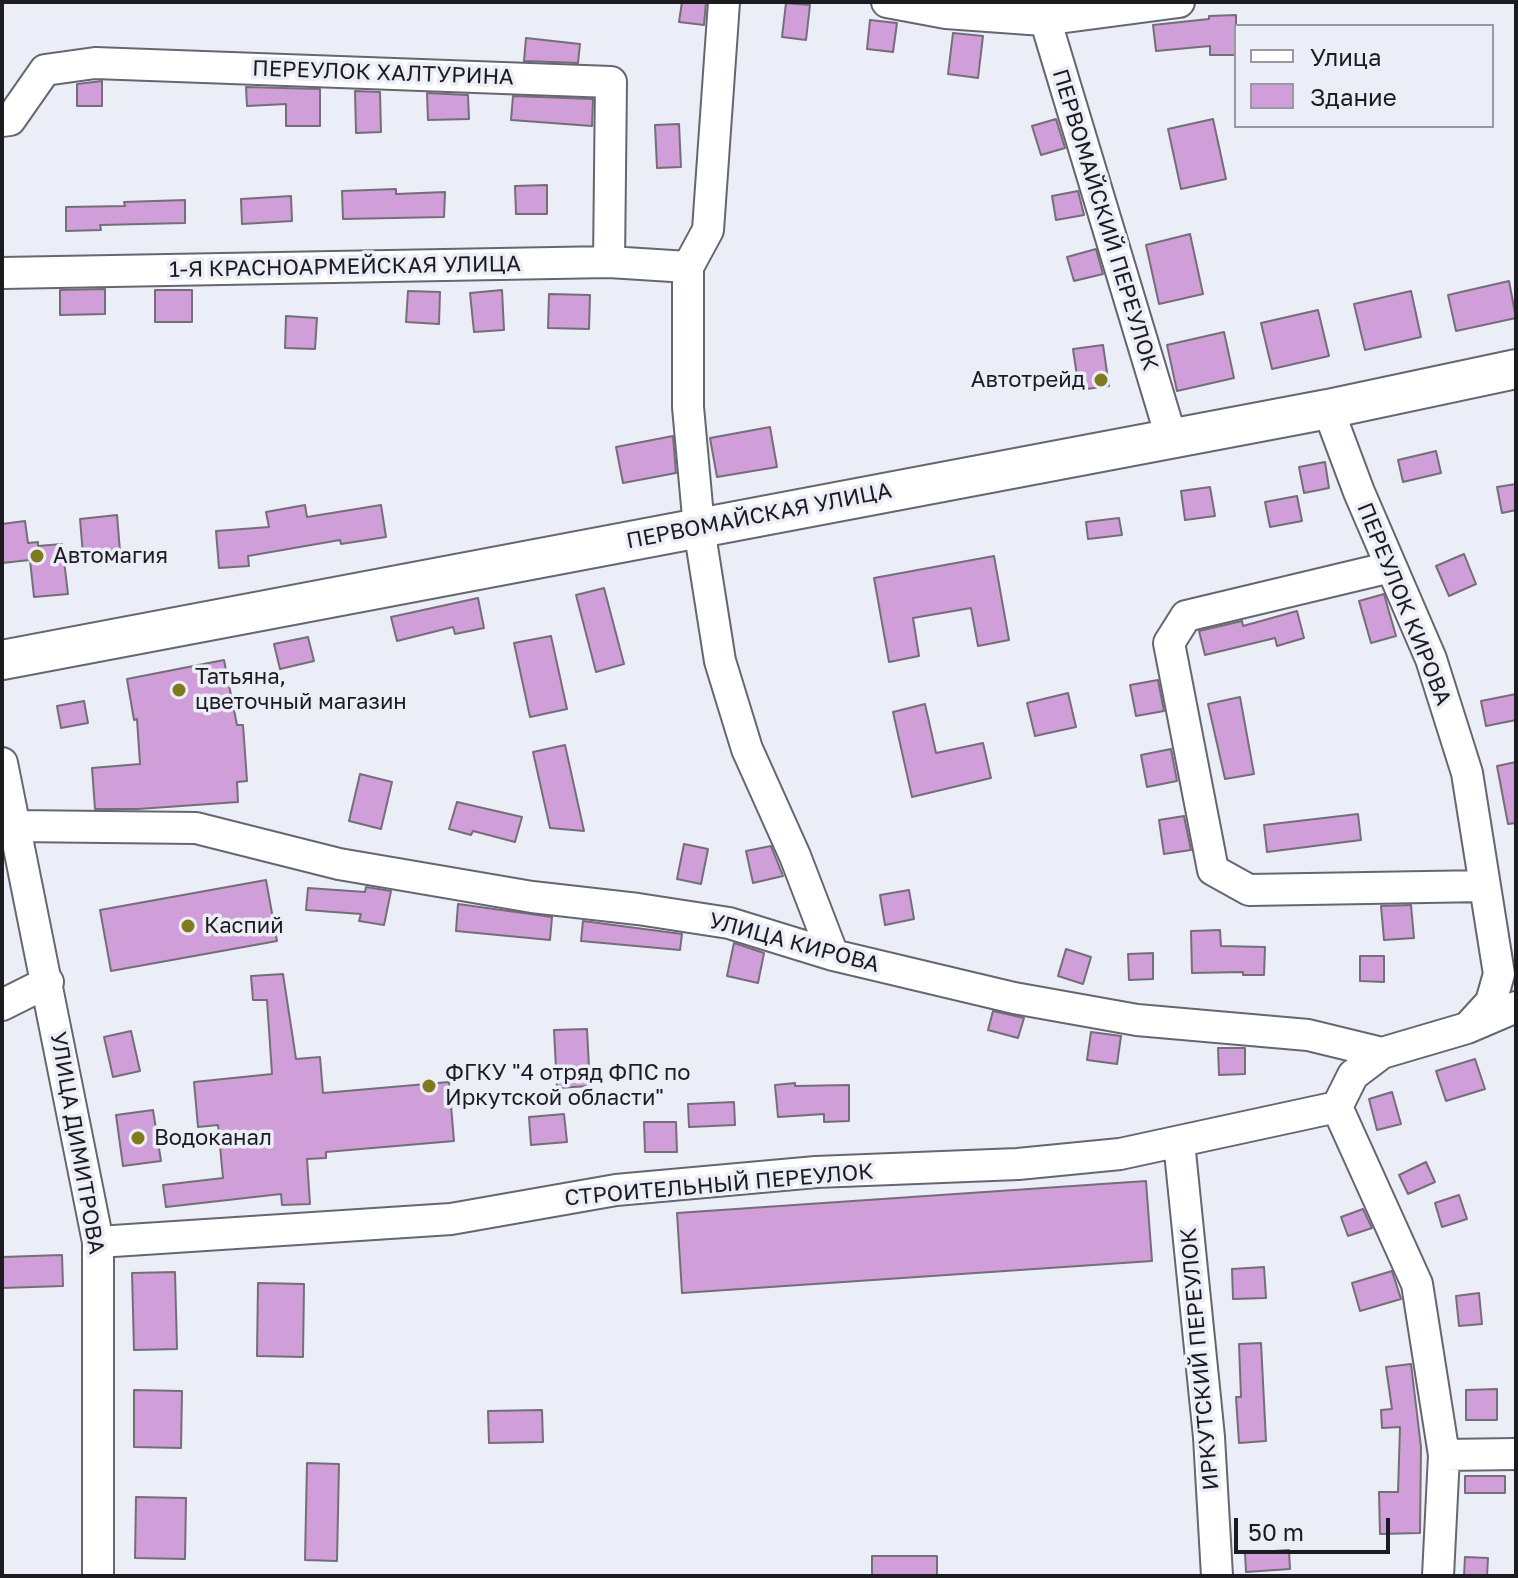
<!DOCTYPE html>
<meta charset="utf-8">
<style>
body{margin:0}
#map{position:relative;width:1518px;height:1578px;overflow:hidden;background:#ebedf7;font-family:"Golos Text",sans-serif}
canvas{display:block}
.frame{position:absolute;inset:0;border:4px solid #1c1c20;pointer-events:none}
.legend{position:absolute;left:1234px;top:24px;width:260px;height:104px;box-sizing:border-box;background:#ebedf7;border:2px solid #9899a1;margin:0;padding:10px 14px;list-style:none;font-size:24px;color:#1c1c20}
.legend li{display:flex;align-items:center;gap:16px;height:40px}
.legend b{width:40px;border:2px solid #9899a1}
.scale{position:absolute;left:1234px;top:1518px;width:156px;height:36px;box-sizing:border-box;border:4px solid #1c1c20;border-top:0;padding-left:10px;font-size:24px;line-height:28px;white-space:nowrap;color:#1c1c20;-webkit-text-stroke:6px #ebedf7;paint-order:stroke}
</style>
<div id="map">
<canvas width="1518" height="1578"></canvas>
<div class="frame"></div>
<ul class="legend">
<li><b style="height:10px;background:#fff"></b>Улица</li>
<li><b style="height:22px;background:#d09ed9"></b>Здание</li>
</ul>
<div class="scale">50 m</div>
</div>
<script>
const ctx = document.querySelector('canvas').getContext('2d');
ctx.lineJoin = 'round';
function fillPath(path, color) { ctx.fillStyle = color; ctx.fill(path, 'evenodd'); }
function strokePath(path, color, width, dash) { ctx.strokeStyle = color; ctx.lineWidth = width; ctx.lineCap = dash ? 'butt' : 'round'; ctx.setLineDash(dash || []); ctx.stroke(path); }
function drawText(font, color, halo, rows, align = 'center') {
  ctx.font = font + ' "Golos Text",sans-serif'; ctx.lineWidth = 7; ctx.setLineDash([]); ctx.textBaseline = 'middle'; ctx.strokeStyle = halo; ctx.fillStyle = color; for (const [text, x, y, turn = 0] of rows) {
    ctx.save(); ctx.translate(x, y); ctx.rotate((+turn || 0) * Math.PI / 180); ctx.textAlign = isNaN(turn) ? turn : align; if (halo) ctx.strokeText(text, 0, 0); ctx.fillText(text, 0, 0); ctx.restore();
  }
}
const building = new Path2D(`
 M682 2H706L704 25 679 22Z
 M786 3 810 5 806 40 782 37Z
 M1236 15V55H1210V46L1156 51 1153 25 1209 19V16Z
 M870 20 897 23 893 52 867 49Z
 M953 33 983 36 978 78 948 74Z
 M526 38 580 44 578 63 524 61Z
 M102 81V106H77V84Z
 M246 87 320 89V126H286V104L247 106Z
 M355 91 380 92 381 132 356 133Z
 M427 93 468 95 469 119 428 120Z
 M513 96 593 99 592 126 511 120Z
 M1056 119 1065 148 1041 155 1032 126Z
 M1213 119 1226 179 1181 189 1168 129Z
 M679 124 681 167 657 168 655 125Z
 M547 185V214H516L515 186Z
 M396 189V194L445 192 444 217 343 219 342 191Z
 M1078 191 1084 215 1056 220 1052 196Z
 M291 196 292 221 242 224 241 199Z
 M185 200V223L100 225 101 230 66 231V207L125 206 124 202Z
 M1190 234 1203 294 1159 304 1146 245Z
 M1096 249 1103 274 1074 281 1067 257Z
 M1509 281 1516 318 1456 331 1448 295Z
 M105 289V314L60 315V290Z
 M155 290H192V322H155Z
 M502 290 504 330 474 332 470 293Z
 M408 291 440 292 439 324 406 322Z
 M1411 291 1421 337 1365 350 1354 304Z
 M549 294 590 295 589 329 548 328Z
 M1318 310 1329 356 1272 369 1261 323Z
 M286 316 317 318 315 349 285 348Z
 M1224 332 1234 378 1177 391 1167 345Z
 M1103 345 1109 386 1079 390 1073 349Z
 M770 427 777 467 717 477 710 438Z
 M673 436 676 473 623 483 616 447Z
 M1436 451 1441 473 1403 482 1398 460Z
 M1325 462 1329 488 1304 493 1299 467Z
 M1516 484V510L1502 513 1497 487Z
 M1210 487 1215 516 1185 520 1181 491Z
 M1297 496 1302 521 1270 527 1265 502Z
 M305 505 307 517 381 505 386 537 341 544 340 540 248 556 249 566 219 568 216 531 269 527 266 512Z
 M117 515 120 551 83 555 80 519Z
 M1119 518 1122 535 1088 539 1086 522Z
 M25 521 28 543 38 542V546L62 544 68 594 34 597 30 560 2 563V524Z
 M1464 554 1476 584 1449 596 1436 566Z
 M994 556 1009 640 978 646 971 608 913 618 919 656 889 662 874 578Z
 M604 588 624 664 596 672 576 595Z
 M1384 594 1396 636 1371 643 1359 601Z
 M478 598 484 628 455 634 453 627 397 641 391 617Z
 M1297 611 1304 638 1277 646 1275 638 1205 655 1199 631 1242 621 1243 626Z
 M551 636 567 709 530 717 514 643Z
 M308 637 314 661 280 669 274 644Z
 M224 660 237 725H243L247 781 237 782 238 802 138 809H95L92 768 140 764 137 719 134 720 127 679Z
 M1158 680 1164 711 1136 716 1130 685Z
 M1068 693 1076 727 1035 736 1027 703Z
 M1516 694V720L1486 726 1481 701Z
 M1240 697 1254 774 1225 779 1208 704Z
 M84 701 88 723 61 728 57 706Z
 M925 704 936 753 983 743 991 778 912 797 893 712Z
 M565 745 584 831 550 828 533 752Z
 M1171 749 1177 781 1147 787 1141 755Z
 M1516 762V823L1508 824 1497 766Z
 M360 774 392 782 381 829 349 821Z
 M457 802 522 817 515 842 473 831 471 835 449 829Z
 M1358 814 1361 840 1267 852 1264 825Z
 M1184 816 1191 850 1164 854 1159 820Z
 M684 844 708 849 701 884 677 879Z
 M771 846 783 876 753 883 746 851Z
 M266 880 277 941 111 971 100 910Z
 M366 887 391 891 384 925 359 921 361 914 306 910 308 888 365 892Z
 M909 890 914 919 885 925 880 895Z
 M458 904 552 917 550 940 456 931Z
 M1411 905 1414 938 1384 940 1381 906Z
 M583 921 682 934 680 950 581 941Z
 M1220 930 1221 946 1265 947 1264 975H1243V972L1192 973 1191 931Z
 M734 943 764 953 758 983 727 976Z
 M1066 949 1091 957 1083 984 1058 976Z
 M1153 953V979L1129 980 1128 954Z
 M1360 956H1384V982L1360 981Z
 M283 974 296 1059 320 1057 323 1093 449 1082 454 1141 326 1152V1158L307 1159 310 1204 282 1205 281 1194 166 1207 163 1185 223 1178 218 1125 198 1127 194 1082 272 1074 267 1000H253L251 976Z
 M993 1011 1024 1018 1018 1038 988 1030Z
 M587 1029 590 1086 557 1088 554 1030Z
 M131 1031 140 1071 113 1077 104 1037Z
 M1091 1032 1121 1036 1117 1064 1087 1060Z
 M1218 1048H1245V1074L1219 1075Z
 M1475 1059 1485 1089 1446 1101 1436 1071Z
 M795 1083V1086L849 1085V1121L824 1122V1114L778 1117 775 1085Z
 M1392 1092 1401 1124 1377 1130 1369 1099Z
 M734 1102 735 1125 689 1127 688 1104Z
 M153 1110 161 1161 123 1166 116 1115Z
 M564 1114 567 1142 531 1145 529 1117Z
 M644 1122H676L677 1152H645Z
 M1426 1162 1435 1182 1408 1194 1399 1175Z
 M1146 1181 1152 1261 682 1293 677 1213Z
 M1459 1195 1467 1219 1442 1227 1435 1203Z
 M1363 1209 1372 1228 1348 1236 1341 1217Z
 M62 1255 63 1286 2 1288V1257Z
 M1264 1267 1266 1298 1233 1299 1232 1269Z
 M1392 1271 1401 1299 1360 1311 1352 1283Z
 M175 1272 177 1349 134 1350 132 1273Z
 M258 1283 304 1284 303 1357 257 1356Z
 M1479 1293 1482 1324 1459 1326 1456 1296Z
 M1261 1343 1266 1441 1239 1443 1236 1397H1241L1239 1344Z
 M1411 1364 1421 1447 1420 1533 1380 1534 1379 1492H1398L1400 1427 1382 1428 1381 1410 1392 1409 1386 1367Z
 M1497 1389V1420H1466V1390Z
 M134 1390 182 1391 181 1448 134 1447Z
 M542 1410 543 1442 489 1443 488 1411Z
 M307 1463 339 1464 337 1561 305 1560Z
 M1465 1476H1505V1493H1465Z
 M136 1497 186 1498 185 1559 135 1558Z
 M1289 1550 1290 1569 1246 1572 1245 1553Z
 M872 1556H937V1576H872Z
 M1465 1557 1488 1558 1487 1576H1464Z`);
fillPath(building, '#d09ed9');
strokePath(building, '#756e76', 2);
const minor = new Path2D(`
 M724 2 708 230 688 267V407L699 528 720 661 747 749 795 856 833 955
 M887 2 946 13 1043 20 1179 2
 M1040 2 1171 437
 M2 121 10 120 45 70 95 63 611 82 609 262
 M2 273 609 262 688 267
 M1328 409 1359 492 1431 659 1467 773 1499 974 1491 1002 1470 1025
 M1391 567 1186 616 1169 643 1213 870 1249 890 1485 886
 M2 763 98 1242V1576
 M15 826 196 828 339 864 532 897 638 909 729 923 833 955 1014 998 1137 1020 1308 1035 1382 1053 1467 1028 1516 1007
 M2 1005 48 982
 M1337 1107 1417 1284 1444 1455 1438 1576
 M1337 1107 1353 1075 1382 1053
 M1179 1142 1209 1437 1217 1576
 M98 1242 451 1219 616 1190 816 1172 1018 1164 1120 1154 1337 1107
 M1444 1455 1516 1454`);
const major = new Path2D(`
 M2 660 1328 409 1516 369`);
strokePath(minor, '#656770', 34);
strokePath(major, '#656770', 42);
strokePath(minor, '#fff', 30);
strokePath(major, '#fff', 38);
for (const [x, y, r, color] of [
 [1101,380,8,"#807a1f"],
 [37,556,8,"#807a1f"],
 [179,690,8,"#807a1f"],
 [188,926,8,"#807a1f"],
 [429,1086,8,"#807a1f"],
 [138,1138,8,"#807a1f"]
]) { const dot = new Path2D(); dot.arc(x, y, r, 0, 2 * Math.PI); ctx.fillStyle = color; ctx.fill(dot); strokePath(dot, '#ebedf7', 3); }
drawText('22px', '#1c1c20', '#ebedf7', [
 ["ПЕРЕУЛОК ХАЛТУРИНА",383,73,2],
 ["ПЕРВОМАЙСКИЙ ПЕРЕУЛОК",1105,220,73],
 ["1-Я КРАСНОАРМЕЙСКАЯ УЛИЦА",345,267,-1],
 ["ПЕРВОМАЙСКАЯ УЛИЦА",759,516,-11],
 ["ПЕРЕУЛОК КИРОВА",1404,604,68],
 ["УЛИЦА КИРОВА",794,943,15],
 ["УЛИЦА ДИМИТРОВА",77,1143,80],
 ["СТРОИТЕЛЬНЫЙ ПЕРЕУЛОК",719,1185,-5],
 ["ИРКУТСКИЙ ПЕРЕУЛОК",1200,1359,-95]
]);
drawText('22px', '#1c1c20', '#ebedf7', [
 ["Автотрейд",1085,380,"right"],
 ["Автомагия",53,556],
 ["Татьяна,",195,677],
 ["цветочный магазин",195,702],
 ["Каспий",204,926],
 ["ФГКУ \"4 отряд ФПС по",445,1073],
 ["Иркутской области\"",445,1098],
 ["Водоканал",154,1138]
], 'left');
</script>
